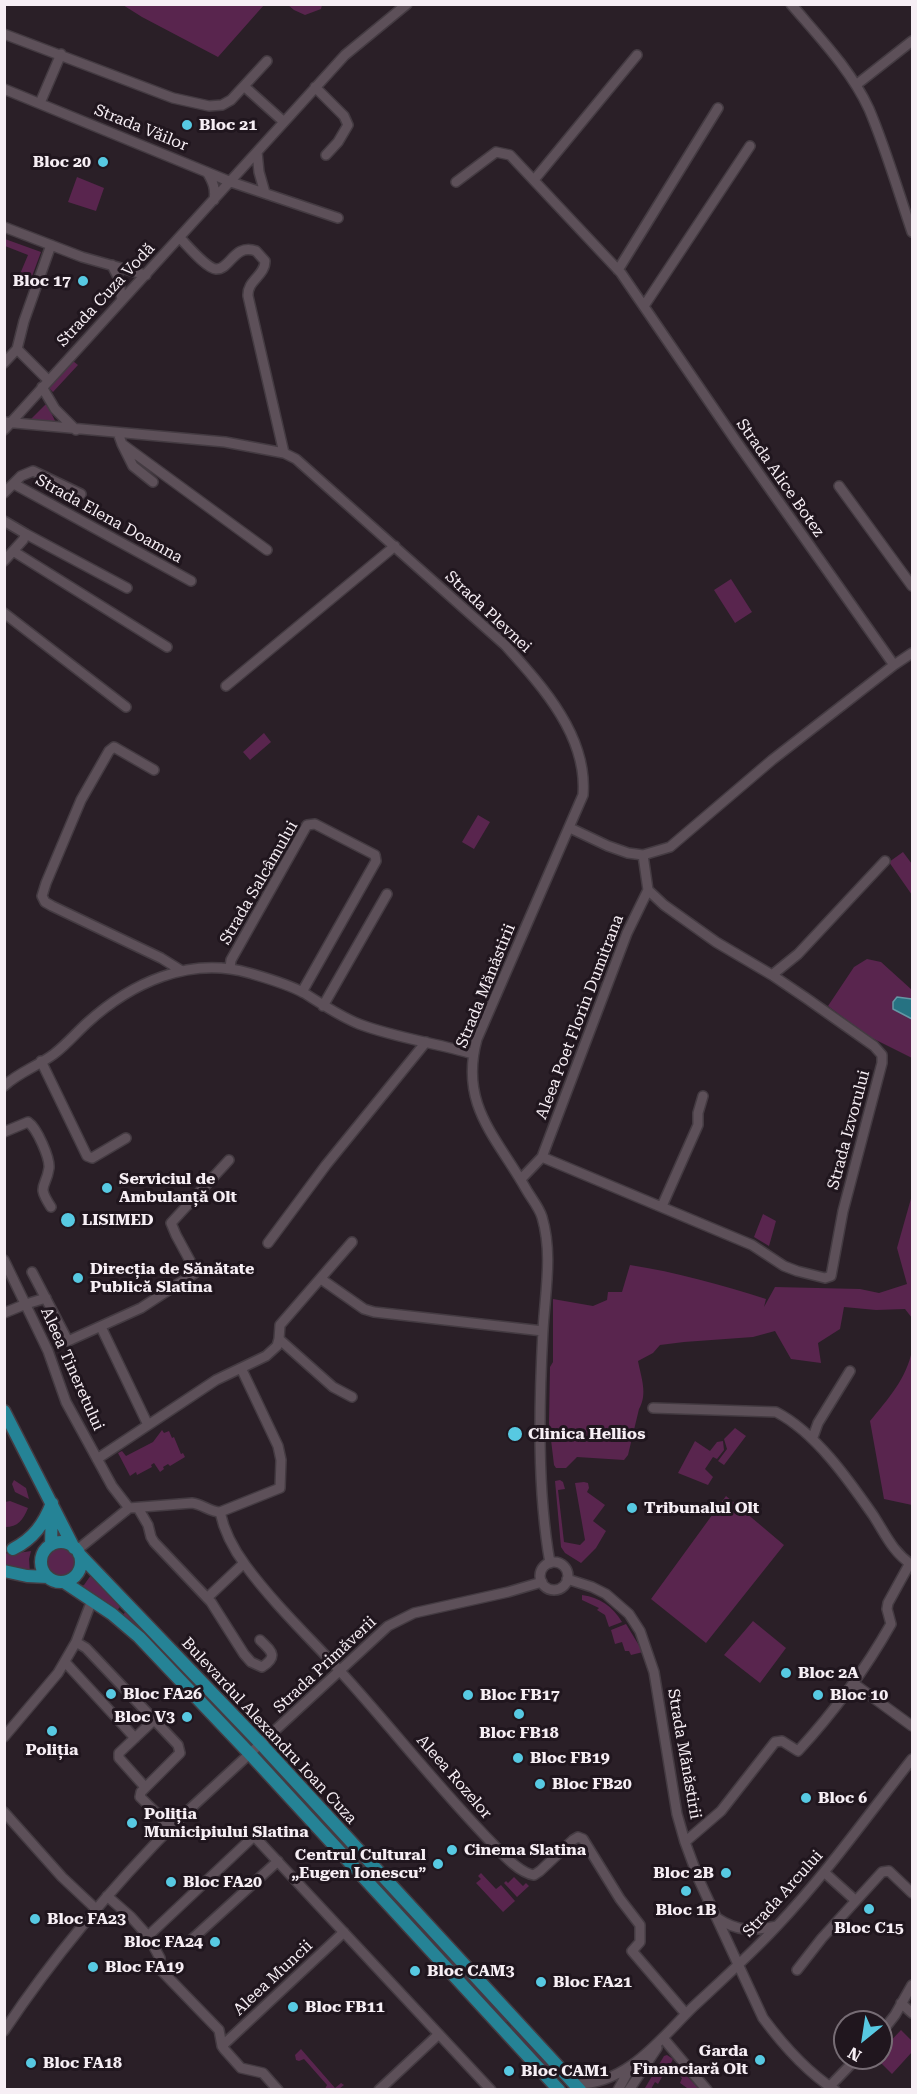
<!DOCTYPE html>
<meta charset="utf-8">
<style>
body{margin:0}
#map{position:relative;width:917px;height:2094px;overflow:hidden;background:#2a1f27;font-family:"Roboto Serif",serif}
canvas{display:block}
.frame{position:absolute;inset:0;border:6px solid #f6eef4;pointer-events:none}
.north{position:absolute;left:833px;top:2010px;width:60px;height:60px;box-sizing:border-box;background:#20161e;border:2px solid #766c74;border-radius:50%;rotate:210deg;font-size:16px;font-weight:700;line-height:24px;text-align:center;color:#f6eef4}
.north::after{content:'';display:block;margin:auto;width:21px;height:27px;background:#57c9e2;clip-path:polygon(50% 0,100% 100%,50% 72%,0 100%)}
</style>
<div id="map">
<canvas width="917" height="2094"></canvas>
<div class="frame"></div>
<div class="north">N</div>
</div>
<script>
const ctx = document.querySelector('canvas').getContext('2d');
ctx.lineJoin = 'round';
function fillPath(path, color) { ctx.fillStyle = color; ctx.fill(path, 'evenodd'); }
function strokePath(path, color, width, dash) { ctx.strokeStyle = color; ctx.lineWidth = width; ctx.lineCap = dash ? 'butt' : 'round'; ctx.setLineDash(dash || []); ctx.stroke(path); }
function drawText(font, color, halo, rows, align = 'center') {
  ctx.font = font + ' "Roboto Serif",serif'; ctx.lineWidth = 6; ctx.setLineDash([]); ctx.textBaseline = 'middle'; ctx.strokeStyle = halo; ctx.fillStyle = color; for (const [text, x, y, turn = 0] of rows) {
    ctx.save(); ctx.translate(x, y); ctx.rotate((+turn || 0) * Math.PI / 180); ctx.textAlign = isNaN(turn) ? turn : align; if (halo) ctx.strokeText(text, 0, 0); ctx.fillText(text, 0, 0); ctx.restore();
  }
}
fillPath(new Path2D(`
 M123 5H264L218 57 142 17Z
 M288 5H322L321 9 305 15 294 10Z
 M77 177 104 188 96 211 68 202Z
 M5 239 41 252 31 279 20 274 28 255 5 246Z
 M73 361 78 365 53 392 50 389V386Z
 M47 404 56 423 29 421 45 405Z
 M731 579 752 612 735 623 714 590Z
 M264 733 271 742 250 760 243 752Z
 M478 815 490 822 474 849 462 842Z
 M903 852 912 864V895L889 862Z
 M867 959 881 962 912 990V1058L868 1036 828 1006 854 967Z
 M912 1195V1318L905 1309 876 1310 844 1307 840 1329 818 1343 821 1363 791 1359 775 1331 753 1337 684 1342 660 1345 653 1353 638 1361C641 1377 648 1394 639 1409L628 1455 624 1460 577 1457 566 1468H556L554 1465 549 1423 550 1367 553 1362V1299L593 1306 607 1300 608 1292H622L630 1265C676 1272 722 1285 766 1299L764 1307 775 1287 860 1289 879 1293 907 1284 897 1248Z
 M763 1214 776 1221 769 1246 754 1237Z
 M912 1350V1505L884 1499 870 1421C888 1399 907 1378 912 1350Z
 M735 1428 746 1436 724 1465 718 1461 727 1449 724 1439Z
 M162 1430 164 1433 169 1431 172 1438 174 1437 181 1454 183 1453 185 1457 170 1466 168 1464 163 1467 164 1469 160 1472 154 1463 151 1465 152 1467 137 1475 136 1472 130 1476 118 1453 122 1451 126 1456 153 1442Z
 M695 1441 710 1451 717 1442 723 1441 724 1450 717 1459 713 1457 705 1469 713 1477 708 1485 678 1473Z
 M14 1480 26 1488 29 1499 15 1492 12 1484Z
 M560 1480 563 1482 565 1489 558 1490 564 1542 580 1545 585 1540 575 1483 584 1482 588 1483 589 1488 587 1492 605 1505 593 1521 606 1531 596 1548 581 1563 565 1553 561 1547 555 1481Z
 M726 1496 784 1545 706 1643 651 1599Z
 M10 1501 28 1508C23 1520 18 1527 5 1527V1502Z
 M46 1563a15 15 0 1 1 30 0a15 15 0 1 1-30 0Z
 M31 1551 29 1559 30 1573 5 1566 4 1553 12 1554Z
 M91 1575 123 1603 115 1613 78 1588 84 1585Z
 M582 1595C601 1598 612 1606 622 1622L609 1627 605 1615 597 1610 599 1608 582 1600Z
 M128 1609 242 1730 237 1734 120 1618Z
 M753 1621 786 1648 760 1683 724 1655Z
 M626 1624 643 1652 631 1655 629 1651H625L622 1642 615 1644 611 1630Z
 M308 1809 322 1817 403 1905 397 1910Z
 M481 1873 496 1889 501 1885 515 1901 503 1912 476 1883 481 1879 478 1876Z
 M514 1877 523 1886 526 1883 529 1886 517 1897 504 1883 506 1881 508 1883Z
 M406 1909 509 2019 504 2025 401 1914Z
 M513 2024 573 2089H570L556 2074 541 2065 508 2029Z
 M901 2030 912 2041V2052L892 2074 876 2058H881V2051Z
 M301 2049 335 2088 341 2083 344 2085 339 2089H325L327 2085 304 2059 299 2061 296 2060 295 2055Z
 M667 2055 673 2059 670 2065 686 2075 699 2089H687V2088L680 2083 682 2078 667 2068 658 2084 655 2082 651 2089 645 2088 664 2056Z`), '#59254e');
const water = new Path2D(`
 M897 997 912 999V1019L893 1009V1002Z`);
fillPath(water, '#267282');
strokePath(water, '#6497a4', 1.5);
const minor = new Path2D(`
 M791 4C819 37 851 70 869 109 886 149 898 191 912 232
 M4 34 173 98 209 106 222 105 231 100 267 61
 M856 85 912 41
 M245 87 284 122
 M315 87 344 116 348 125 338 142 326 155
 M4 89 231 182 338 218
 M40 103 61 54
 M257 152 259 172 265 193
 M207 172C213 182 216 189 214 200
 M534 180 637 55
 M456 182 496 152 510 155 621 273 736 441 894 665
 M4 227 82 257 146 275
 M180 238C187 245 206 268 216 269 230 270 234 243 256 251L265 261C265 276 247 280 248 296L284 453
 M112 265 118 277 122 300
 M618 270 718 108
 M644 306 750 146
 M17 349 48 380
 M4 363 17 349 24 321 51 245
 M42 387 55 409 76 430
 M4 422 225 442 284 453 296 459 505 645C542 686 588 736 583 795L477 1039C459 1105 496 1136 526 1189 531 1198 539 1207 542 1217 553 1254 545 1293 543 1330 539 1405 537 1489 550 1563
 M4 430 345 55 407 4
 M118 433 122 444 267 550
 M122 444 133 466 153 482
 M14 484 191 581
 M839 486 912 586
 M4 493 21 476 33 471 81 494
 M4 521 26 534 23 540 4 561
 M26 534 127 588
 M13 551 167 647
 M4 613 126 707
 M226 686 395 546
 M154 770 114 747 109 751 81 800 46 883 42 896 45 902 52 906 161 958 182 971
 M570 828 608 846 628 853 643 855 670 847 772 760 894 665 912 653
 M230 968 231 960 307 825 315 824 375 855 376 861 302 992
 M772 975 798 954 885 861
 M323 1006 387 894
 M41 1061 87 1156 92 1158 126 1138
 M4 1086C19 1072 38 1066 54 1054 66 1045 76 1033 87 1023 131 983 189 956 249 973 266 978 288 984 304 993 322 1004 339 1016 359 1024 396 1038 436 1043 473 1054
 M4 1132 28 1122C37 1128 50 1158 49 1168 46 1189 36 1184 51 1207
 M542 1157 752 1245 784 1266 797 1271 825 1278 831 1276 843 1211 882 1063V1055L874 1046 806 998 772 975 716 942 664 905 648 890 643 855
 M521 1179 542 1157 627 933 648 890
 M662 1206 698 1125V1113L703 1096
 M268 1243 326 1165 426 1042
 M4 1260 48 1351 66 1402 112 1486 129 1508
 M32 1272 68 1341 141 1308 195 1273V1270L176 1235 171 1223 229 1160
 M321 1279 364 1309 374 1312 543 1331
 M4 1313 26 1304 46 1298
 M101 1327 148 1425
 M279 1339 333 1387 352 1397
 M653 1408 776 1412C815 1432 848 1479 873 1515 886 1535 892 1551 912 1565
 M813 1437 818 1423 850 1371
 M97 1459 216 1380 266 1356 277 1346 279 1339 280 1325 352 1242
 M138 1508 148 1525 151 1537 154 1542 211 1602 244 1654 251 1662 262 1667C279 1656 271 1651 260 1640
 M220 1512C224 1531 234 1550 246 1566 274 1604 308 1636 340 1671 392 1728 440 1790 494 1845 504 1856 520 1873 534 1875L540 1871 573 1840 578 1837 583 1839 620 1899 640 1925V1942L632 1951 686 2014
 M220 1512 280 1488 281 1460 278 1446 241 1368
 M77 1550 129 1508 192 1503C202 1504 210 1512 220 1512
 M540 1576a14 14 0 1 1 28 0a14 14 0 1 1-28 0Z
 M567 1579 592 1587 606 1594 629 1614 640 1631 654 1672 677 1814 685 1842 699 1880 763 2018C783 2045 807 2072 835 2090
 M207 1598 244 1563
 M76 1642 86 1648 178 1745 180 1753 141 1792 140 1797 171 1827
 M65 1662 135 1738
 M853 1683 912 1726
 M4 1737 58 1673 76 1642 92 1600
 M145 1787 119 1758V1753L155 1719
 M4 1812 62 1877 96 1909
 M685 1842 721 1811 775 1742 782 1741 798 1751C833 1713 865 1670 891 1624L887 1609 888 1603 910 1563
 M824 1872 855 1900
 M107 1896 131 1917 148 1936 160 1958 156 1965 219 2030 222 2046 224 2049 241 2068 263 2073 278 2090
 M717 1918C738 1932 752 1931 777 1926
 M148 1936 254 1836 491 2090
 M190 1941 278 1861
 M797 1970 822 1938 882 1872 889 1871 912 1893
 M901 2003 912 2013
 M4 2031C55 1954 115 1884 179 1819L388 1626 414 1613 508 1592 542 1582
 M881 2033 895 2015 912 1985
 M663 2038 707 2090
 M222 2046 344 1932
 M576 2084C627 2085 661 2038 694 2006 722 1980 751 1954 777 1926 826 1874 868 1815 912 1759
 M830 2086 857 2058
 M379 2090 439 2034
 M618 2090 630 2068
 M629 2090 657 2048`);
const major = new Path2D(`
 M4 1411 74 1548
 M41 1562a20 20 0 1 1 40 0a20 20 0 1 1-40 0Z
 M51 1545 52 1507
 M13 1549C33 1539 44 1524 52 1503
 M79 1554 262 1745 580 2090
 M4 1571 27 1576 48 1577
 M64 1582 112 1614 139 1637 251 1755 559 2090`);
strokePath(minor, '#443b42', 12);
strokePath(major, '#443b42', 15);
strokePath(minor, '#5d5059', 9);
strokePath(major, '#258396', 12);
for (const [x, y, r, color] of [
 [187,125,6,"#57c9e2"],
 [103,162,6,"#57c9e2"],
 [83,281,6,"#57c9e2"],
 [107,1188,6,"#57c9e2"],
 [68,1220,8,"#57c9e2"],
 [78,1278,6,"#57c9e2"],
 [515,1434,8,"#57c9e2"],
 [632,1508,6,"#57c9e2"],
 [786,1673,6,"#57c9e2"],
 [111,1694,6,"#57c9e2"],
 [468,1695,6,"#57c9e2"],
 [818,1695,6,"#57c9e2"],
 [519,1714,6,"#57c9e2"],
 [187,1717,6,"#57c9e2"],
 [52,1731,6,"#57c9e2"],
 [518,1758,6,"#57c9e2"],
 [540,1784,6,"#57c9e2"],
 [806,1798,6,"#57c9e2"],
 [132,1823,6,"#57c9e2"],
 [452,1850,6,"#57c9e2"],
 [438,1864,6,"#57c9e2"],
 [726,1873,6,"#57c9e2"],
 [171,1882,6,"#57c9e2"],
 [686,1891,6,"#57c9e2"],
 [869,1909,6,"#57c9e2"],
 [35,1919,6,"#57c9e2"],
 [215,1942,6,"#57c9e2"],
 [93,1967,6,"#57c9e2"],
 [415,1971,6,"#57c9e2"],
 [541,1982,6,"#57c9e2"],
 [293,2007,6,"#57c9e2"],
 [760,2060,6,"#57c9e2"],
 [31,2063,6,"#57c9e2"],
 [509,2071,6,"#57c9e2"]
]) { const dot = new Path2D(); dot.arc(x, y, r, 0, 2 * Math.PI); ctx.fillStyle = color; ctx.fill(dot); strokePath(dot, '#20161e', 2); }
drawText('bold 16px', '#f6eef4', '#20161e', [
 ["Bloc 21",199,125],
 ["Bloc 20",91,162,"right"],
 ["Bloc 17",71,281,"right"],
 ["Serviciul de",119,1179],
 ["Ambulanță Olt",119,1197],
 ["LISIMED",82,1220],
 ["Direcția de Sănătate",90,1269],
 ["Publică Slatina",90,1287],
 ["Clinica Hellios",528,1434],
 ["Tribunalul Olt",644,1508],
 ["Bloc 2A",798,1673],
 ["Bloc FA26",123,1694],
 ["Bloc FB17",480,1695],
 ["Bloc 10",830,1695],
 ["Bloc V3",175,1717,"right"],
 ["Bloc FB18",519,1733,"center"],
 ["Poliția",52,1750,"center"],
 ["Bloc FB19",530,1758],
 ["Bloc FB20",552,1784],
 ["Bloc 6",818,1798],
 ["Poliția",144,1814],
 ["Municipiului Slatina",144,1832],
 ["Cinema Slatina",464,1850],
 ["Centrul Cultural",426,1855,"right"],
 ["„Eugen Ionescu”",426,1873,"right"],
 ["Bloc 2B",714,1873,"right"],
 ["Bloc FA20",183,1882],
 ["Bloc 1B",686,1910,"center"],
 ["Bloc FA23",47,1919],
 ["Bloc C15",869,1928,"center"],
 ["Bloc FA24",203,1942,"right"],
 ["Bloc FA19",105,1967],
 ["Bloc CAM3",427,1971],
 ["Bloc FA21",553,1982],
 ["Bloc FB11",305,2007],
 ["Garda",748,2051,"right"],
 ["Financiară Olt",748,2069,"right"],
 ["Bloc FA18",43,2063],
 ["Bloc CAM1",521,2071]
], 'left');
drawText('16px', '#f6eef4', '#20161e', [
 ["Strada Văilor",141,128,22],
 ["Strada Cuza Vodă",106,295,-47],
 ["Strada Alice Botez",780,478,55],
 ["Strada Elena Doamna",109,519,29],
 ["Strada Plevnei",488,612,43],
 ["Strada Salcâmului",259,883,-60],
 ["Strada Mănăstirii",486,986,-68],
 ["Aleea Poet Florin Dumitrana",580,1017,-69],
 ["Strada Izvorului",849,1130,-75],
 ["Aleea Tineretului",72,1369,66],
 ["Strada Primăverii",325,1665,-43],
 ["Bulevardul Alexandru Ioan Cuza",269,1731,47],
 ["Strada Mănăstirii",684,1754,80],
 ["Aleea Rozelor",454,1777,49],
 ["Strada Arcului",783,1894,-48],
 ["Aleea Muncii",273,1978,-43]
]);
</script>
